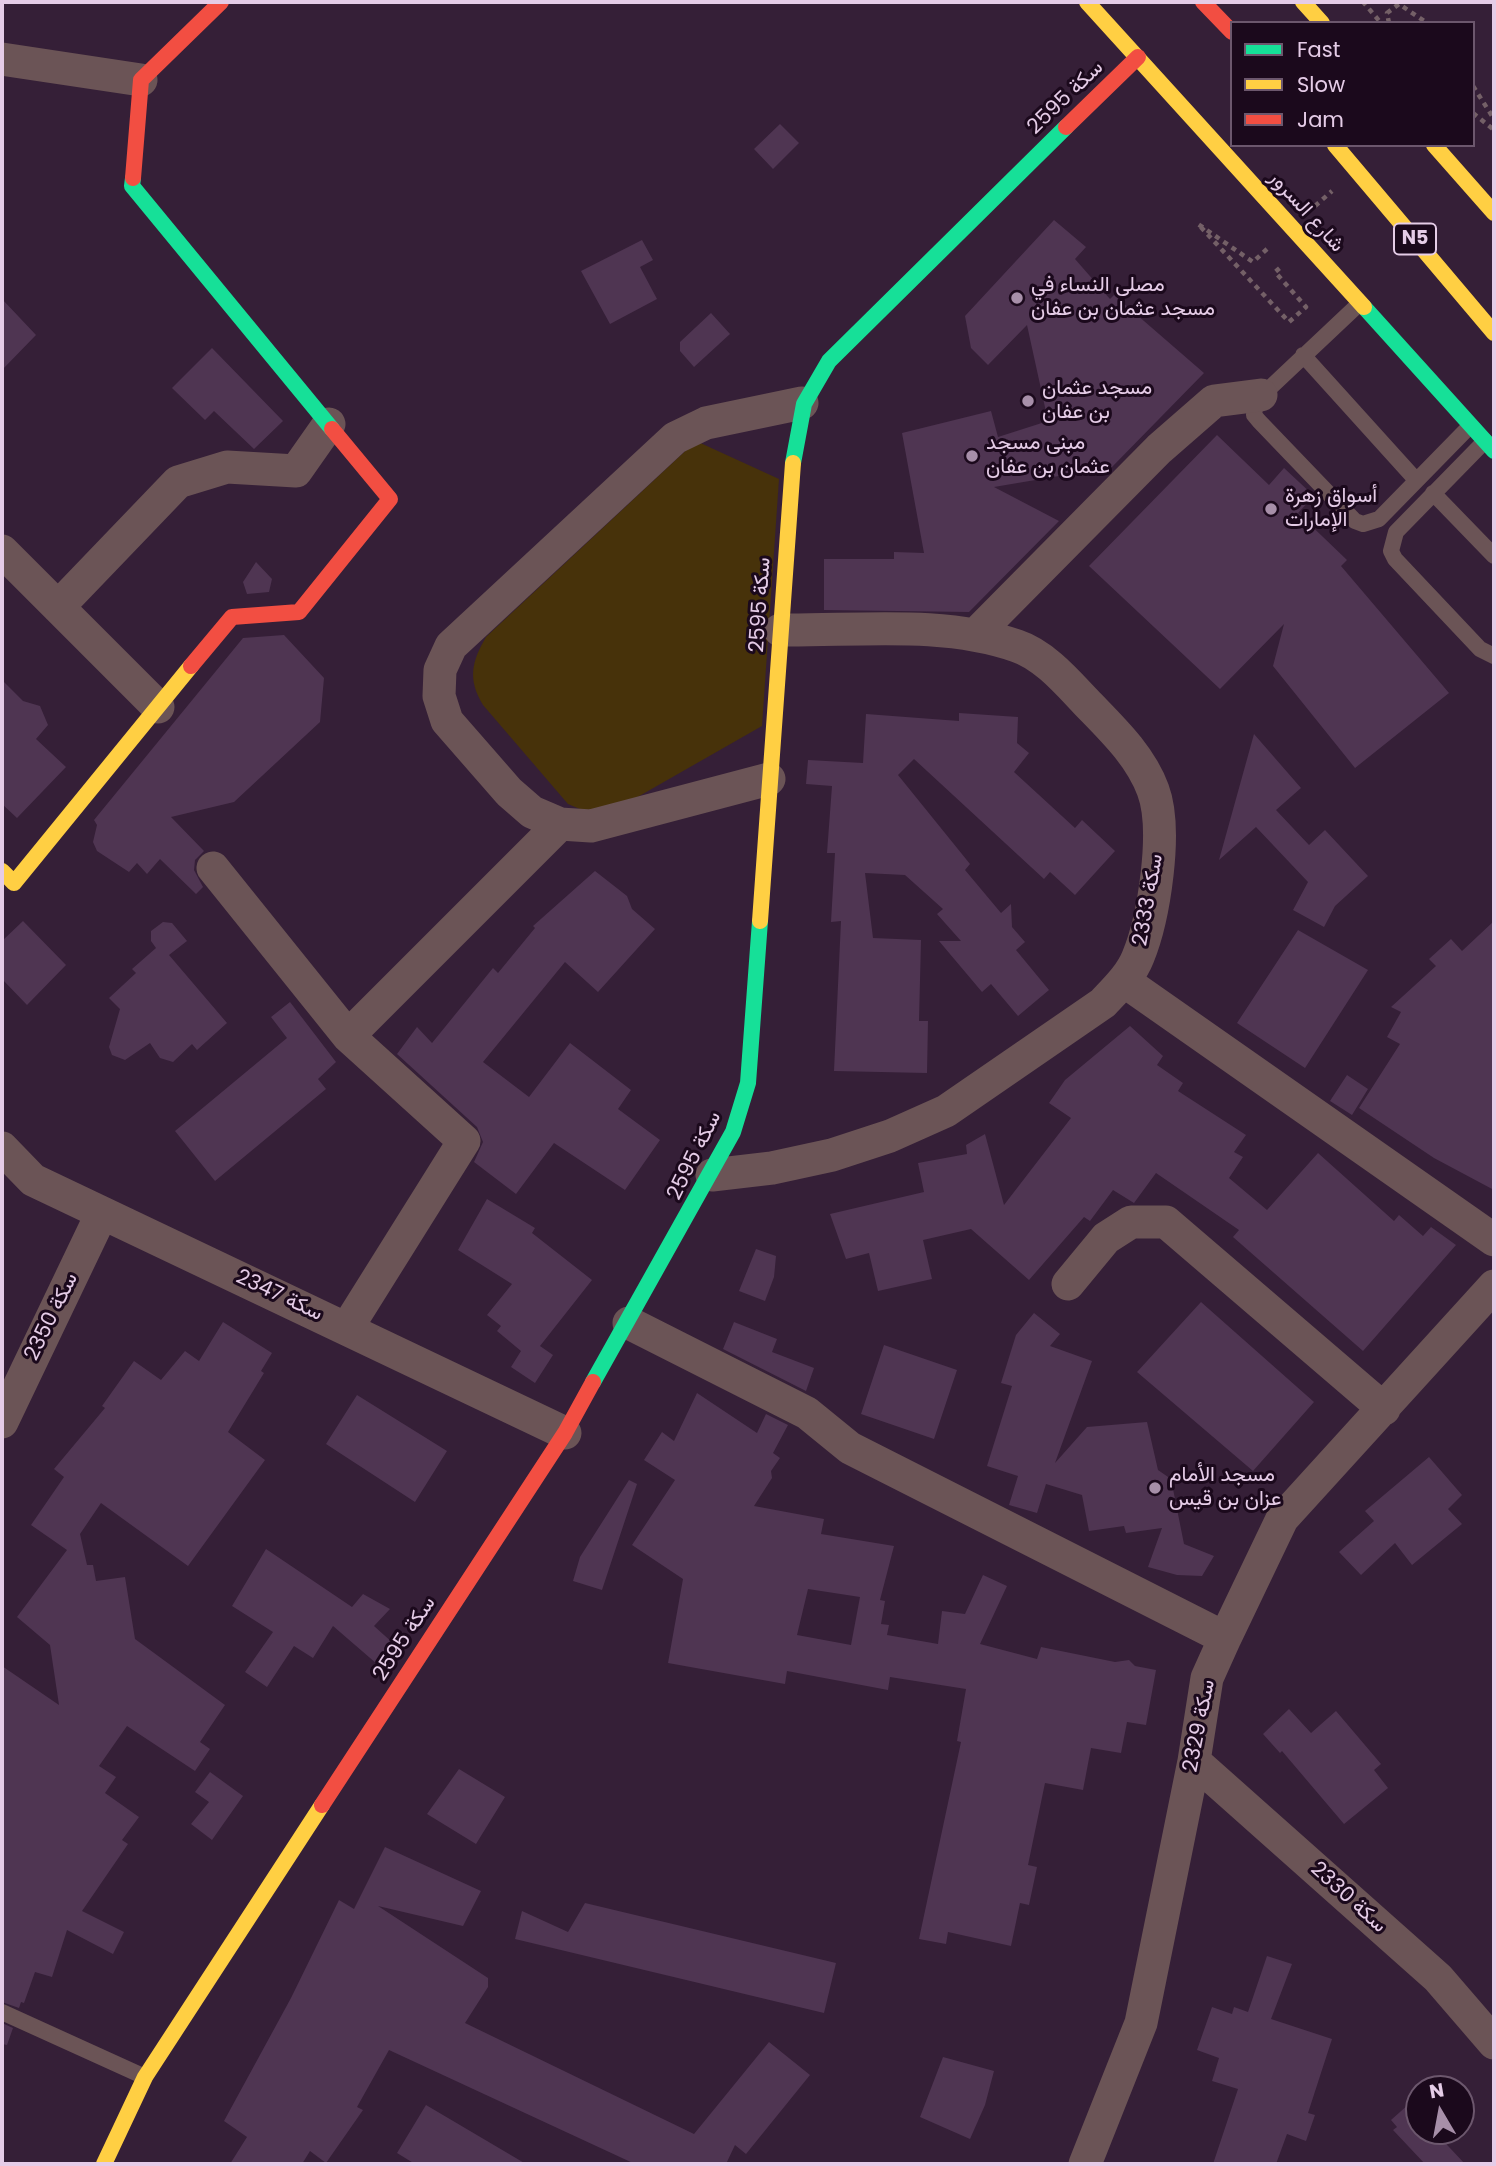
<!DOCTYPE html>
<meta charset="utf-8">
<style>
body{margin:0}
#map{position:relative;width:1496px;height:2166px;overflow:hidden;background:#351f37;font-family:Poppins,sans-serif}
canvas{display:block}
.frame{position:absolute;inset:0;border:4px solid #e5cce7;pointer-events:none}
.legend{position:absolute;left:1230px;top:21px;width:245px;height:126px;box-sizing:border-box;background:#1b091c;border:2px solid #6c576d;margin:0;padding:9px 12px;list-style:none;font-size:21px;color:#e5cce7}
.legend li{display:flex;align-items:center;gap:14px;height:35px}
.legend b{width:35px;border:2px solid #6c576d}
.north{position:absolute;left:1405px;top:2075px;width:70px;height:70px;box-sizing:border-box;background:#1b091c;border:2px solid #6c576d;border-radius:50%;rotate:350deg;font-size:19px;font-weight:700;line-height:28px;text-align:center;color:#e5cce7}
.north::after{content:'';display:block;margin:auto;width:24px;height:32px;background:#a78fa9;clip-path:polygon(50% 0,100% 100%,50% 72%,0 100%)}
</style>
<div id="map">
<canvas width="1496" height="2166"></canvas>
<div class="frame"></div>
<ul class="legend">
<li><b style="height:9px;background:#16e098"></b>Fast</li>
<li><b style="height:9px;background:#ffcf43"></b>Slow</li>
<li><b style="height:9px;background:#f24e42"></b>Jam</li>
</ul>
<div class="north">N</div>
</div>
<script>
const ctx = document.querySelector('canvas').getContext('2d');
ctx.lineJoin = 'round';
function fillPath(path, color) { ctx.fillStyle = color; ctx.fill(path, 'evenodd'); }
function strokePath(path, color, width, dash) { ctx.strokeStyle = color; ctx.lineWidth = width; ctx.lineCap = dash ? 'butt' : 'round'; ctx.setLineDash(dash || []); ctx.stroke(path); }
function drawText(font, color, halo, rows, align = 'center') {
  ctx.font = font + ' Poppins,Vazirmatn,sans-serif'; ctx.lineWidth = 6; ctx.setLineDash([]); ctx.textBaseline = 'middle'; ctx.strokeStyle = halo; ctx.fillStyle = color; for (const [text, x, y, turn = 0] of rows) {
    ctx.save(); ctx.translate(x, y); ctx.rotate((+turn || 0) * Math.PI / 180); ctx.textAlign = isNaN(turn) ? turn : align; if (halo) ctx.strokeText(text, 0, 0); ctx.fillText(text, 0, 0); ctx.restore();
  }
}
fillPath(new Path2D(`
 M696 441 779 479 762 726 613 811 594 815 568 804 483 705C467 679 472 661 486 637Z`), '#47320a');
fillPath(new Path2D(`
 M780 124 799 143 773 169 754 149Z
 M1054 220 1086 247 1075 259 1110 299 1114 295 1204 373 1112 467 994 487 1059 521 969 612 824 610V559H894V552L924 553 902 433 991 411 998 437 1048 421 1027 325 988 365 971 348 965 316Z
 M642 240 653 260 640 267 657 299 610 324 581 271Z
 M2 299 36 335 2 370Z
 M711 313 730 334 694 367 680 351V342Z
 M212 348 283 421 254 449 214 411 205 420 172 388Z
 M1217 435 1269 485 1284 468 1314 496 1298 513 1347 560 1341 566 1449 693 1355 768 1273 666 1284 624 1220 689 1089 566Z
 M256 562 272 579 269 592 247 594 243 582Z
 M284 635 324 678 320 722 234 802 171 817 204 851 195 860 194 870 203 887 196 894 160 859 147 874 137 863 129 872 97 851 93 842 97 825 94 820 243 638Z
 M2 680 23 701 40 706 48 725 36 739 66 767 17 818 2 804Z
 M959 713 1018 717 1017 743 1029 753 1014 772 1075 828 1082 820 1115 851 1075 895 1050 872 1044 879 914 759 898 775 970 864 965 870 1001 913 1011 904 1012 927 1025 942 1016 950 1049 990 1018 1016 991 984 982 992 939 941H961L937 914 943 909 905 875 865 873 873 938 921 940 919 1021H928L927 1073 834 1071 841 921 831 922 835 853H827L832 786 806 784 808 760 863 763 866 714 959 721Z
 M1254 734 1301 788 1276 810 1309 845 1325 830 1368 876 1335 906 1324 927 1293 910 1308 882 1256 827 1219 860Z
 M595 871 627 896 632 909 655 929 598 992 565 962 483 1062 529 1097 570 1043 631 1090 618 1109 660 1140 625 1190 554 1143 516 1194 474 1162 483 1142 477 1127 397 1054 417 1027 432 1043 493 968 498 973 535 928 533 926Z
 M23 921 66 965 27 1005 2 979V941Z
 M1494 921V1190L1434 1158 1359 1108 1400 1044 1387 1037 1401 1012 1391 1007 1436 966 1429 959 1451 939 1462 951Z
 M163 922 172 923 187 941 169 955 227 1023 197 1050 192 1044 173 1062 160 1058 150 1043 125 1060 112 1055 109 1047 120 1009 109 998 136 973 132 969 156 948 151 941V931Z
 M1298 930 1368 970 1305 1068 1237 1023Z
 M290 1002 336 1062 318 1079 326 1089 215 1181 175 1131 287 1038 271 1017Z
 M1130 1026 1163 1056 1157 1065 1183 1083 1178 1091 1246 1135 1234 1152 1243 1157 1229 1178 1267 1210 1318 1153 1394 1221 1399 1215 1423 1236 1431 1227 1456 1245 1363 1351 1233 1237 1239 1230 1156 1173 1134 1203 1113 1190 1090 1221 1084 1217 1029 1280 971 1229 923 1240 932 1279 878 1291 869 1253 846 1259 830 1214 924 1192 918 1163 967 1154 966 1145 985 1134 1004 1205 1071 1118 1049 1103 1065 1080Z
 M1347 1075 1368 1089 1352 1115 1330 1101Z
 M487 1199 535 1228 532 1233 592 1280 540 1346 553 1355 535 1383 511 1367 521 1351 497 1331 501 1326 487 1315 512 1284 458 1250Z
 M756 1249 776 1256 774 1277 765 1301 739 1291Z
 M1201 1302 1314 1402 1253 1471 1137 1372Z
 M1034 1313 1060 1334 1050 1346 1092 1361 1055 1463 1087 1427 1147 1422 1158 1470 1171 1479 1184 1544 1214 1556 1202 1576 1177 1575 1148 1567 1162 1528 1126 1533 1124 1526 1089 1531 1082 1495 1046 1484 1037 1513 1009 1505 1018 1476 987 1466 1012 1386 1001 1383 1016 1335Z
 M223 1322 272 1353 261 1371 264 1373 228 1432 265 1460 188 1566 101 1503 80 1534 87 1565H93L96 1581 125 1577 135 1639 225 1705 200 1742 210 1749 195 1771 127 1726 99 1766 116 1777 105 1793 139 1817 122 1840 128 1844 82 1911 124 1932 113 1954 67 1930 52 1977 35 1972 24 2003 21 2002 19 2008 2 2002V1666L59 1705 50 1645 17 1617 67 1550 31 1525 64 1477 54 1469 105 1408 102 1406 134 1361 161 1380 185 1351 199 1361Z
 M734 1322 777 1339 772 1352 814 1368 806 1391 723 1349Z
 M884 1345 957 1370 934 1439 861 1414Z
 M697 1393 757 1433 766 1414 788 1425 773 1453 780 1458 771 1471 772 1478 754 1506 824 1519 821 1534 894 1546 880 1600 885 1601 881 1624 889 1625 887 1635 938 1644 942 1611 965 1614 983 1575 1007 1586 980 1644 1037 1659 1041 1647 1115 1662 1129 1660 1135 1666 1156 1670 1146 1725 1127 1722 1121 1753 1091 1748 1083 1790 1045 1783 1028 1865 1037 1867 1029 1905 1020 1903 1011 1946 948 1932 946 1944 919 1939 961 1742 957 1741 966 1689 890 1677 888 1690 787 1671 785 1684 668 1663 683 1579 632 1545 675 1480 644 1460 662 1432 674 1441ZM808 1589 860 1597 851 1645 797 1635Z
 M357 1395 447 1451 415 1502 326 1444Z
 M1429 1457 1462 1495 1448 1509 1462 1524 1412 1565 1395 1543 1361 1575 1339 1552 1374 1521 1365 1511Z
 M629 1480 637 1484 602 1590 573 1581 580 1557Z
 M266 1549 352 1607 363 1594 390 1609 374 1626 394 1644 377 1664 333 1626 313 1658 294 1646 267 1687 245 1672 273 1632 232 1606Z
 M1289 1709 1311 1733 1336 1711 1381 1764 1374 1770 1388 1788 1344 1824 1282 1751 1280 1753 1263 1734Z
 M459 1769 505 1797 476 1844 427 1814Z
 M210 1772 243 1796 212 1840 191 1824 209 1802 195 1792Z
 M385 1847 481 1891 463 1926 378 1906 488 1978V1987L465 2023 694 2134 769 2042 810 2075 746 2154 735 2145 726 2164H635L389 2050 357 2107 363 2110 326 2163 310 2151 302 2164H230L247 2137 224 2121 291 1998 339 1900 354 1909Z
 M585 1903 836 1963 824 2013 515 1939 522 1911 568 1932Z
 M1267 1956 1292 1964 1271 2019 1332 2039 1308 2113 1315 2115 1306 2141 1287 2134 1276 2164H1213L1238 2089 1212 2081 1219 2058 1197 2050 1212 2007 1232 2014 1234 2007 1248 2012Z
 M2 2023 13 2028 7 2045 2 2044Z
 M943 2057 994 2071 985 2105 970 2139 920 2117Z
 M1409 2104 1419 2114V2131H1434L1465 2164H1425L1393 2130 1397 2127 1391 2120Z
 M426 2105 526 2164H415L397 2153Z`), '#4f3552');
strokePath(new Path2D(`
 M1366 2 1364 3 1381 23
 M1389 23 1387 13 1399 4 1427 23
 M1473 86 1494 119
 M1473 113 1494 130
 M1315 206 1332 191
 M1267 249 1253 262 1198 224 1289 322 1306 307 1275 272 1282 266`), '#746067', 4.5, [5, 5]);
strokePath(new Path2D(`
 M1360 303 1256 401 1254 415 1259 421 1355 521 1363 524 1379 519 1470 426
 M1303 355 1416 480
 M1485 441 1396 532 1391 551 1395 559 1480 649 1494 656
 M1433 493 1494 556
 M2 2012 145 2077`), '#6b5456', 16);
strokePath(new Path2D(`
 M2 59 141 80
 M2 551 158 707
 M58 607 178 482 227 467 296 471 329 424
 M977 633 1159 449 1214 401 1261 395
 M769 779 591 826 560 824 532 812 509 792 447 721 439 696 440 670 451 646 675 438 706 423 802 403
 M213 868 348 1036 464 1141 347 1328
 M1124 981 1494 1240
 M348 1036 560 824
 M2 1148 33 1180 565 1433
 M712 1175 772 1168 832 1155 890 1136 946 1111 1103 1003C1116 989 1131 975 1138 957 1154 918 1168 830 1153 790 1140 755 1112 729 1086 702 1067 682 1044 655 1017 646 943 620 857 631 780 630
 M1068 1284 1106 1238 1131 1222H1166L1384 1409
 M629 1323 807 1413 850 1448 1225 1638
 M2 1422 102 1213
 M1194 1761 1438 1978 1494 2043
 M1085 2164 1141 2023 1194 1761 1207 1678 1225 1638 1282 1519 1494 1286`), '#6b5456', 33);
strokePath(new Path2D(`
 M133 178 132 186 332 429
 M1364 307 1494 451
 M793 463 804 404 829 361 1066 127
 M593 1382 733 1132 748 1083 760 921`), '#16e098', 16);
strokePath(new Path2D(`
 M1087 2 1364 307
 M1303 2 1322 23
 M1335 145 1494 333
 M1434 145 1494 213
 M2 871 14 883 191 666
 M760 921 793 463
 M104 2164 145 2077 322 1805`), '#ffcf43', 16);
strokePath(new Path2D(`
 M1203 2 1232 32
 M1066 127 1138 57
 M133 178 141 80 221 2
 M191 666 232 617 299 612 390 499 332 429
 M322 1805 565 1433 593 1382`), '#f24e42', 16);
for (const [x, y, r, color] of [
 [1017,298,7,"#a78fa9"],
 [1028,401,7,"#a78fa9"],
 [972,456,7,"#a78fa9"],
 [1271,509,7,"#a78fa9"],
 [1155,1488,7,"#a78fa9"]
]) { const dot = new Path2D(); dot.arc(x, y, r, 0, 2 * Math.PI); ctx.fillStyle = color; ctx.fill(dot); strokePath(dot, '#1b091c', 2.5); }
for (const [x, y, w] of [
 [1415,239,42]
]) { const box = new Path2D(); box.roundRect(x - w / 2, y - 15.5, w, 31, 5); ctx.fillStyle = '#1b091c'; ctx.fill(box); strokePath(box, '#e5cce7', 2); }
drawText('bold 19px', '#e5cce7', null, [
 ["N5",1415,239]
]);
drawText('21px', '#e5cce7', '#1b091c', [
 ["سكة 2595",1066,98,-44],
 ["شارع السرور",1306,212,48],
 ["سكة 2595",761,605,-86],
 ["سكة 2333",1149,900,-80],
 ["سكة 2595",695,1156,-64],
 ["سكة 2347",279,1296,25],
 ["سكة 2350",52,1317,-64],
 ["سكة 2595",405,1639,-57],
 ["سكة 2329",1200,1726,-79],
 ["سكة 2330",1348,1898,42]
]);
drawText('21px', '#e5cce7', '#1b091c', [
 ["مصلى النساء في",1031,286],
 ["مسجد عثمان بن عفان",1031,310],
 ["مسجد عثمان",1042,389],
 ["بن عفان",1042,413],
 ["مبنى مسجد",986,444],
 ["عثمان بن عفان",986,468],
 ["أسواق زهرة",1285,497],
 ["الإمارات",1285,521],
 ["مسجد الأمام",1169,1476],
 ["عزان بن قيس",1169,1500]
], 'left');
</script>
